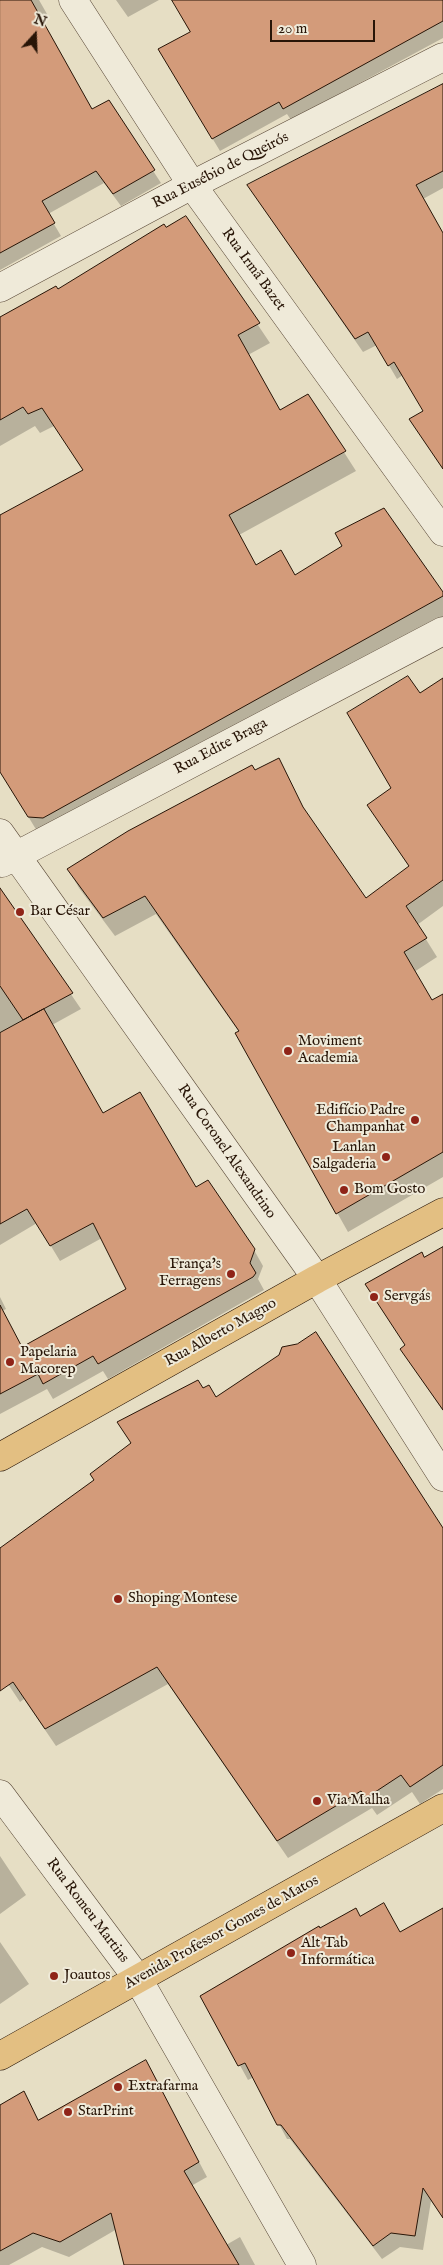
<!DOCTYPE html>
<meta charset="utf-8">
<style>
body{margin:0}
#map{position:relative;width:443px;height:2265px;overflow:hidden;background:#e6dec4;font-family:"IM FELL English",serif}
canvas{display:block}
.north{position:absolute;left:10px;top:10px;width:50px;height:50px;-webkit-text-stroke:4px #efead9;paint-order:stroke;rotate:20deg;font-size:14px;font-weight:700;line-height:20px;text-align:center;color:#281507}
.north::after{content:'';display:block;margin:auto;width:18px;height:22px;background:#281507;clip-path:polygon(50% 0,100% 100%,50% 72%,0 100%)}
.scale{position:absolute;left:270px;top:20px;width:105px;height:22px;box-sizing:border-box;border:2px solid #281507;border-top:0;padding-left:6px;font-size:15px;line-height:18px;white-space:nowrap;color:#281507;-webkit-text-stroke:4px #efead9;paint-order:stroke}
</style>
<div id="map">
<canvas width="443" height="2265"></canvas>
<div class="north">N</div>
<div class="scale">20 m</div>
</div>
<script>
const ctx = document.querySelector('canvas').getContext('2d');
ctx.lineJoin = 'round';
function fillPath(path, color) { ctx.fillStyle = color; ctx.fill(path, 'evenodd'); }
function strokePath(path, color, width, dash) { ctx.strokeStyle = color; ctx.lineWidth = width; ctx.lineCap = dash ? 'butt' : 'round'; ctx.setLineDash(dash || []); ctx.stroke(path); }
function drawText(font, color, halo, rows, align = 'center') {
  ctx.font = font + ' "IM FELL English",serif'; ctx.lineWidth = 4; ctx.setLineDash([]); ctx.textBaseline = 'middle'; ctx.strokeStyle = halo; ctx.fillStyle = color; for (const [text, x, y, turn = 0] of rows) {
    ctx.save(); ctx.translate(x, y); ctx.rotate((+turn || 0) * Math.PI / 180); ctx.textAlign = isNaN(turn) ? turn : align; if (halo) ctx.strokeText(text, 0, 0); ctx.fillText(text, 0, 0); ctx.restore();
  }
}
fillPath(new Path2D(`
 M0 0H39L47 14 40 18 92 111 108 102 161 183 121 206 104 183 48 214 61 236 0 270Z
 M116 0H159L128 17Z
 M174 0H443V38L291 120 287 114 220 151 159 50 192 33Z
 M443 86V188L423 199 443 235V464L441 466 410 419 424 412 403 375 397 379 377 345 363 352 257 199Z
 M186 218 270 343 248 355 280 411 308 396 356 471 239 535 256 566 294 577 344 547 443 595V622L40 836 0 770V517L84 471 54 426 40 433 35 426 0 446V319L58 291Z
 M443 679V906L417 925 437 957 414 972 432 1002 443 995V1177L348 1232 236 1033 239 1032 156 914 115 936 79 888 68 869 278 759 308 817 366 899 409 867 369 806 392 789 419 695Z
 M4 896 81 1009 52 1025 103 1115 196 1188 254 1250 263 1266 258 1279 264 1290 108 1379 103 1371 53 1399 47 1389 0 1414V1297L6 1309 2 1311 22 1348 128 1290 102 1238 60 1261 37 1223 0 1245V899Z
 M443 1248V1411L401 1349 406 1346 424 1259Z
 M203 1390 443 1531V1789L420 1804 412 1792 377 1815 372 1808 288 1858 168 1684 56 1746 24 1699 20 1702 0 1672V1549L95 1481Z
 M0 1856 26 1895 0 1914Z
 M443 1910V2218L431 2201 423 2250 400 2247 382 2259 290 2139H287L254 2077 248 2080 202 1996 320 1929 360 1918 400 1934Z
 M0 1942 29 1984 0 2004Z
 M154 2076 207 2177 191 2186 226 2245 240 2237 255 2265H125L117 2229 69 2257 42 2247 9 2265H0V2106L32 2108 39 2121Z`), '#0003');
const building = new Path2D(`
 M0 0H31L92 109 109 100 155 170 113 194 96 171 42 201 55 223 0 253Z
 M172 0H443V21L283 109 279 102 212 139 158 49 190 32Z
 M443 84V171L416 185 443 233V469L409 419 423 411 394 362 388 366 368 332 355 339 247 185Z
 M186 216 260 323 238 335 280 410 308 394 346 451 229 515 256 565 281 550 295 575 342 546 335 533 384 508 443 592V596L43 818 28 817 0 772V515L83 470 42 408 28 414 23 407 0 420V317L56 286 58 289 164 224 166 227Z
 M408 676 420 693 443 678V880L406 906 427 938 404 952 432 1000 443 994V1152L336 1214 235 1033 239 1031 145 896 103 918 67 869 128 831 252 765 255 770 279 758 303 807 366 898 409 866 367 805 391 788 347 713Z
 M0 888 73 993 23 1020 0 986Z
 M44 1009 103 1113 140 1092 196 1187 208 1180 255 1249 250 1263 256 1273 253 1277 98 1364 93 1356 43 1384 38 1374 0 1394V1305L22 1347 126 1289 93 1223 50 1246 27 1209 0 1224V1033Z
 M443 1247V1410L400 1349 405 1345 365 1284 422 1252 424 1257Z
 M316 1332 443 1528V1765L410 1787 401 1775 366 1798 361 1791 277 1841 157 1667 45 1729 13 1682 0 1691V1548L94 1480 90 1474 131 1443 117 1422 198 1380 203 1388 209 1385 216 1397 279 1355 282 1347 297 1344Z
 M384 1903 400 1932 443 1908V2218L423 2188 415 2236 391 2233 373 2246 281 2125H277L245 2063 238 2066 200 1996 319 1926 320 1928 356 1908 360 1916Z
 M146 2060 199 2162 184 2171 239 2265H124L111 2213 60 2242 33 2233 0 2251V2105L24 2091 38 2120Z`);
fillPath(building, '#d39b7a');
strokePath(building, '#281507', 1);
const minor = new Path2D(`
 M73 0 192 185 443 532
 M0 288 192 185 443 57
 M0 833 317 1279 443 1477
 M2 863 443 631
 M0 1794 138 1979 302 2265`);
const primary = new Path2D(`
 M0 1457 317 1279 443 1212
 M0 2056 443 1808`);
strokePath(minor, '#584736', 29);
strokePath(primary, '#281507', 29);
strokePath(minor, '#efead9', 28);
strokePath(primary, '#e3bf82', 28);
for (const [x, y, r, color] of [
 [20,912,5,"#8f2418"],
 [288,1051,5,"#8f2418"],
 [415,1120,5,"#8f2418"],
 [386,1157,5,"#8f2418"],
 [344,1190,5,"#8f2418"],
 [231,1274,5,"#8f2418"],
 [374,1297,5,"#8f2418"],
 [10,1362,5,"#8f2418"],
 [118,1599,5,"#8f2418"],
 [317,1801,5,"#8f2418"],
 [291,1953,5,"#8f2418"],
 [54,1976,5,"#8f2418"],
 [118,2087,5,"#8f2418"],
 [68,2112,5,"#8f2418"]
]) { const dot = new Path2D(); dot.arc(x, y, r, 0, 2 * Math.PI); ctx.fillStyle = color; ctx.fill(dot); strokePath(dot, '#efead9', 2); }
drawText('15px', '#281507', '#efead9', [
 ["Rua Eusébio de Queirós",221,171,-27],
 ["Rua Irmã Bazet",253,270,54],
 ["Rua Edite Braga",221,747,-28],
 ["Rua Coronel Alexandrino",226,1152,55],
 ["Rua Alberto Magno",221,1333,-29],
 ["Rua Romeu Martins",87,1911,53],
 ["Avenida Professor Gomes de Matos",222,1933,-29]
]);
drawText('15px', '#281507', '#efead9', [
 ["Bar César",30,912],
 ["Moviment",298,1042],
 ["Academia",298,1059],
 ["Edifício Padre",405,1111,"right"],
 ["Champanhat",405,1128,"right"],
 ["Lanlan",376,1148,"right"],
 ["Salgaderia",376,1165,"right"],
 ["Bom Gosto",354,1190],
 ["França's",221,1265,"right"],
 ["Ferragens",221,1282,"right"],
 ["Servgás",384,1297],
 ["Papelaria",20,1353],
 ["Macorep",20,1370],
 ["Shoping Montese",128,1599],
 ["Via Malha",327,1801],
 ["Alt Tab",301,1944],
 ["Informática",301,1961],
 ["Joautos",64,1976],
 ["Extrafarma",128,2087],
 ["StarPrint",78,2112]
], 'left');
</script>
